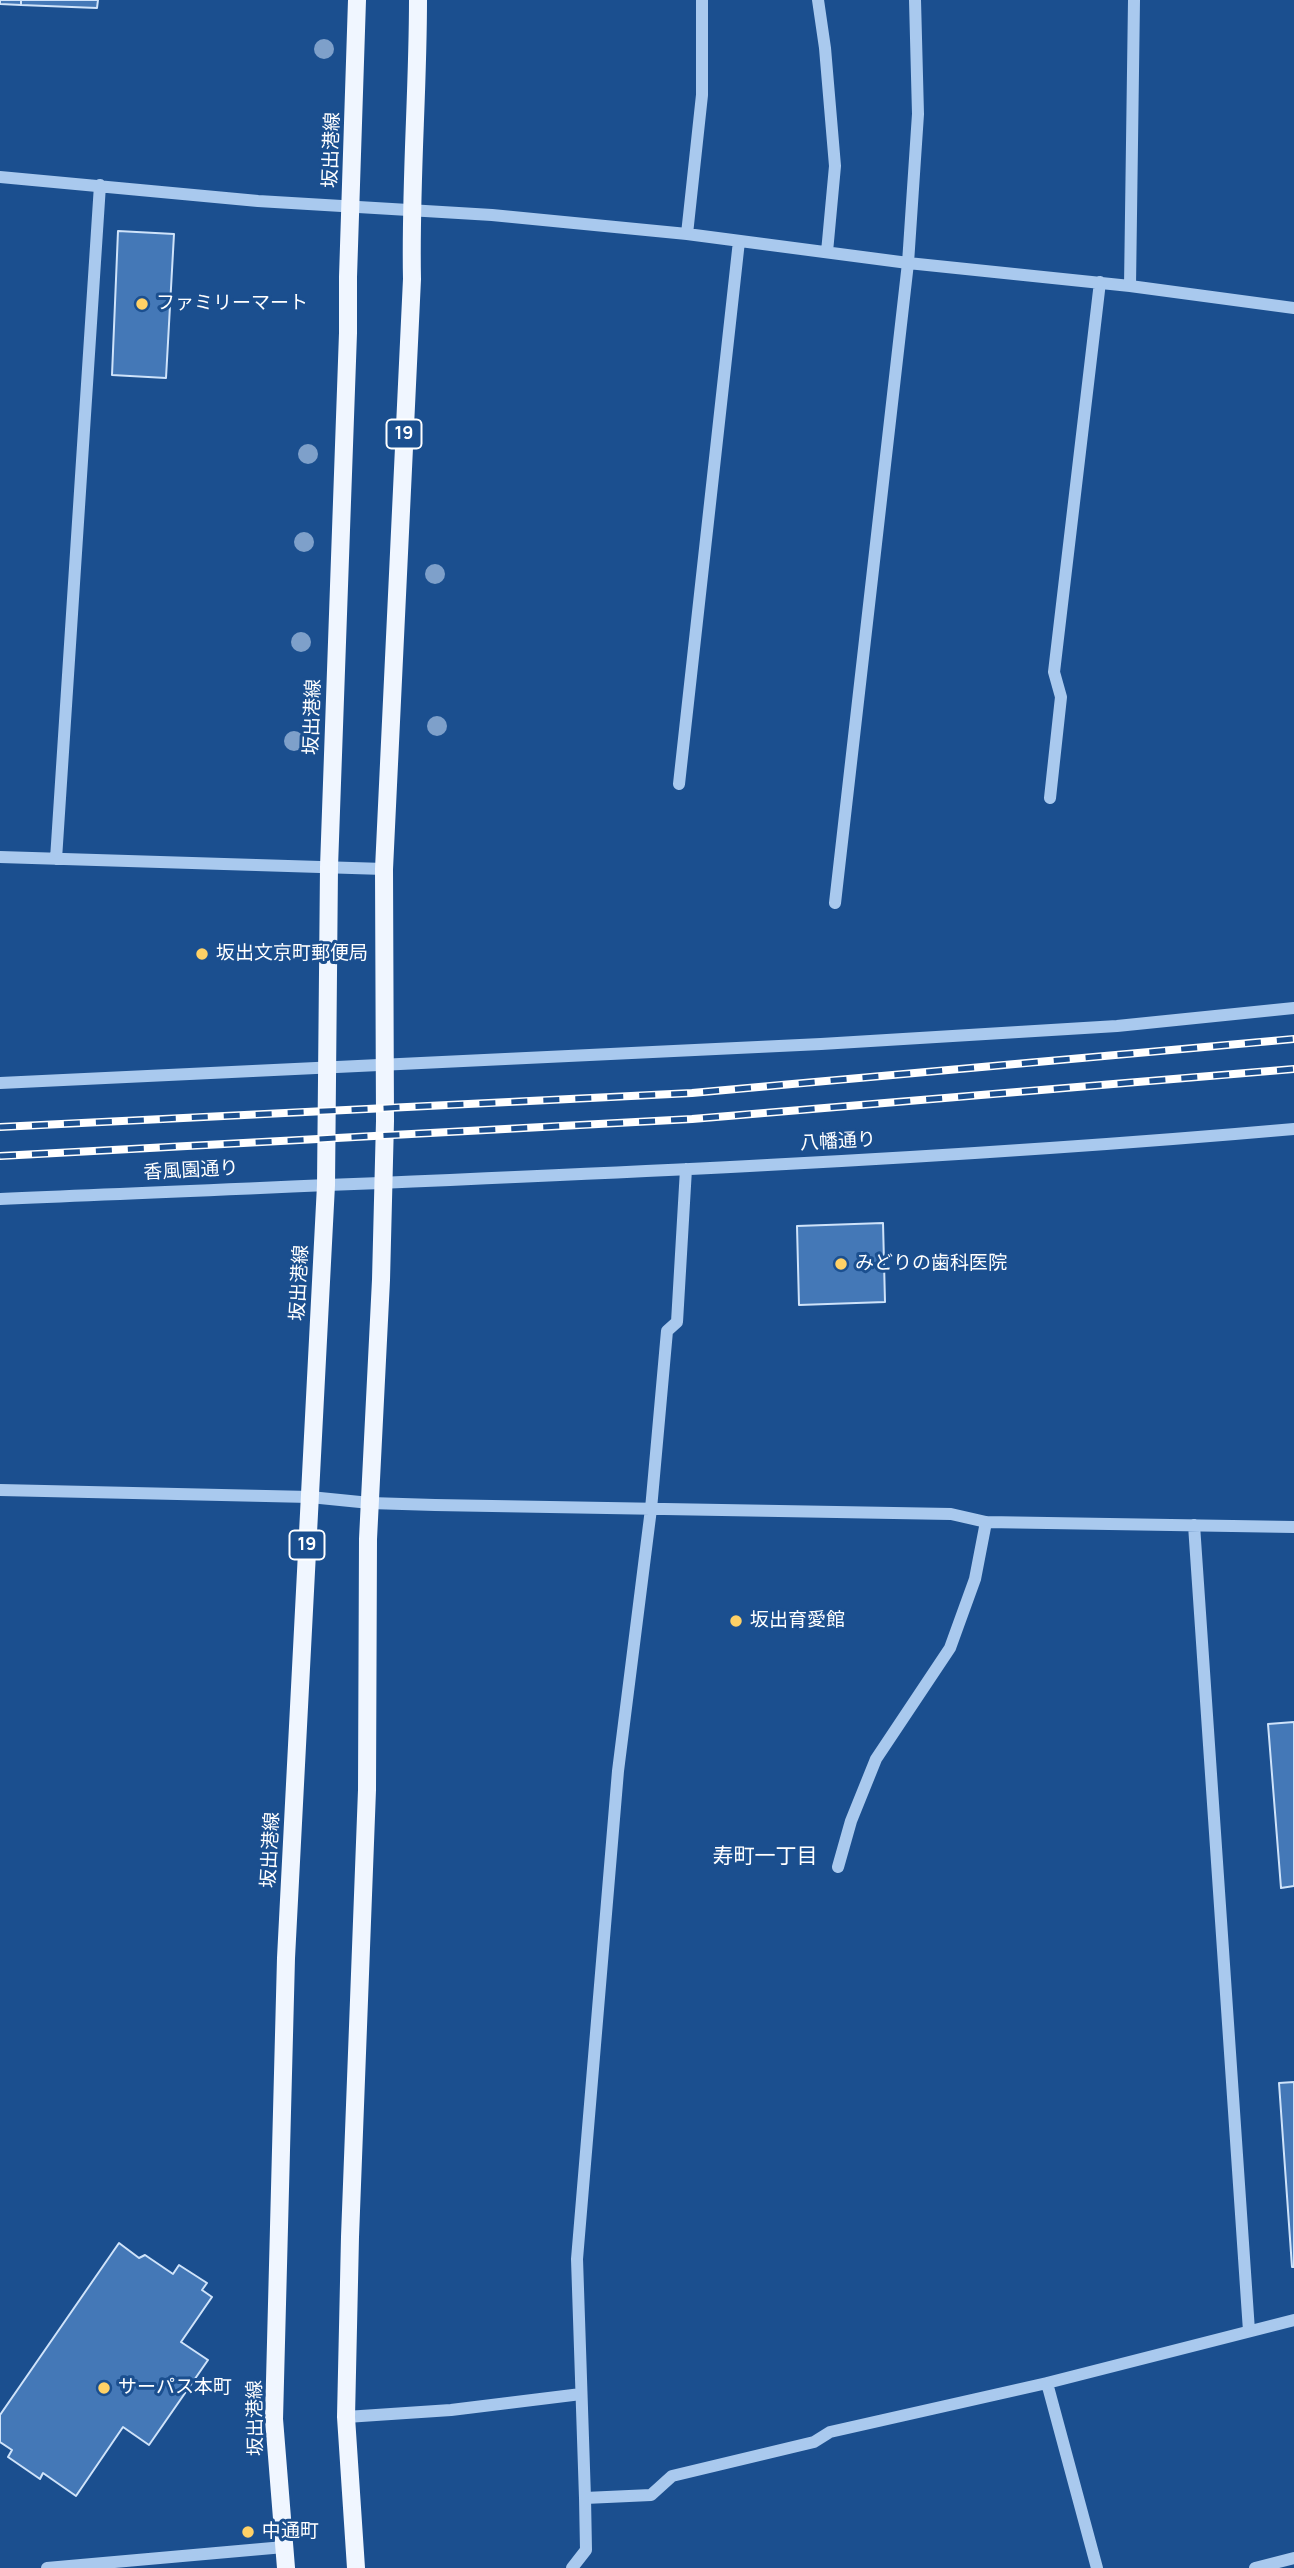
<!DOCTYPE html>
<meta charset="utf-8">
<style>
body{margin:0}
canvas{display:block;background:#1b4f8f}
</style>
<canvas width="1294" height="2568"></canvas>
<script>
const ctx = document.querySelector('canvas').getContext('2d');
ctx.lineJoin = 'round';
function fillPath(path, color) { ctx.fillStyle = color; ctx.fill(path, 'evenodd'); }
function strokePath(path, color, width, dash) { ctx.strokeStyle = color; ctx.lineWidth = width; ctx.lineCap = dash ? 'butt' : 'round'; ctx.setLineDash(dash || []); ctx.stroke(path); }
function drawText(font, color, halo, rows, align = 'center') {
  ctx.font = font + ' Manrope,"Noto Sans JP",sans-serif'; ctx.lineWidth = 6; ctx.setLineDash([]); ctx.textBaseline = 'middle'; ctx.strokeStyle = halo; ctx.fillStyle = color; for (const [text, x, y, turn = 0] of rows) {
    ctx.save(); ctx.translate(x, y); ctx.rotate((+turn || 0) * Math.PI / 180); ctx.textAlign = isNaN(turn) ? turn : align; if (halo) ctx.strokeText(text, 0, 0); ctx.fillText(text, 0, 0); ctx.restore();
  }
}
const building = new Path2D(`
 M0 0H21V5L0 4Z
 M21 0H98L97 8 21 5Z
 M118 231 174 234 166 378 112 375Z
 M883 1223 885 1302 799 1305 797 1226Z
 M1294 1722V1886L1281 1888 1268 1724Z
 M1294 2082V2267H1292L1279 2083Z
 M119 2243 139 2258 145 2255 173 2274 179 2265 207 2283 202 2290 212 2297 181 2342 208 2360 149 2445 123 2427 76 2496 43 2473 40 2479 8 2457 12 2450 0 2442V2415Z`);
fillPath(building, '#4478b7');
strokePath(building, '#cfe3fa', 2);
strokePath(new Path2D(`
 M818 0 825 48 835 166 827 252
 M0 177 258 201 492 215 687 234 908 263 1130 286 1294 308
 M687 234 702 95V0
 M1130 286 1134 0
 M679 784 739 241
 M1050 798 1061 697 1054 672 1100 282
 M0 857 384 869
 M56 859 100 185
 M835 903 908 263 918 114 915 0
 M0 1083 821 1044 1117 1026 1294 1008
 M686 1169 677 1322 667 1331 651 1509 618 1771 577 2259 585 2498 651 2495 672 2476 814 2442 830 2432 1047 2383 1294 2320
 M0 1199C432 1180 863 1167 1294 1129
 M0 1490 310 1497 370 1503 435 1505 951 1514 986 1522 1294 1527
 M1194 1525 1249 2331
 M838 1867 851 1821 876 1759 950 1648 975 1579 986 1522
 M1047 2383 1097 2568
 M346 2417 451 2410 581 2394
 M47 2568 284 2547
 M572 2568 586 2550 585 2498
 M1255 2568 1294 2558`), '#a9c9ee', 12);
strokePath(new Path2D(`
 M286 2568 274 2419 286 1958 326 1185 329 867 348 333V277L357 0
 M356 2568 346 2417 350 2237 367 1790 368 1539 381 1280 385 1121 384 869 412 279C410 186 418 93 418 0`), '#f0f6ff', 18);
const rail = new Path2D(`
 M0 1127 692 1093 1294 1039
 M0 1156 692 1119 1294 1069`);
strokePath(rail, '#fff', 8);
strokePath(rail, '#1b4f8f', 5, [16]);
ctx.fillStyle = '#7ea0ca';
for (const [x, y] of [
 [324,49],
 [308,454],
 [304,542],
 [435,574],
 [301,642],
 [437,726],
 [294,741]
]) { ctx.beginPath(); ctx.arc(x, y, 10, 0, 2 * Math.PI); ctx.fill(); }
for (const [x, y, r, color] of [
 [142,304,7,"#ffd166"],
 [202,954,7,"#ffd166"],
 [841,1264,7,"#ffd166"],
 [736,1621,7,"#ffd166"],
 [104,2388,7,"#ffd166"],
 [248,2532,7,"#ffd166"]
]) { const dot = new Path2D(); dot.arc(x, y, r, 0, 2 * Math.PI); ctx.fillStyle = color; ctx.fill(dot); strokePath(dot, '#1b4f8f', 2.5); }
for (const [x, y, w] of [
 [404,434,35],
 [307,1545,35]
]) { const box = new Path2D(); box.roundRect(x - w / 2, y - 14.5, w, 29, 5); ctx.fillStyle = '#1b4f8f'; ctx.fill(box); strokePath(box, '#fff', 2); }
drawText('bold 18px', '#fff', null, [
 ["19",404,434],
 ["19",307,1545]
]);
drawText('19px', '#fff', '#1b4f8f', [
 ["坂出港線",332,150,-88],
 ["坂出港線",313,717,-88],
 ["八幡通り",838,1142,-3],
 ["香風園通り",191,1171,-3],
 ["坂出港線",300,1283,-87],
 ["坂出港線",271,1850,-87],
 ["坂出港線",256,2418,-91]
]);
drawText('19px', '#fff', '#1b4f8f', [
 ["ファミリーマート",156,304],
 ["坂出文京町郵便局",216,954],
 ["みどりの歯科医院",855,1264],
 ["坂出育愛館",750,1621],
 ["サーパス本町",118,2388],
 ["中通町",262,2532]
], 'left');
drawText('21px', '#fff', '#1b4f8f', [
 ["寿町一丁目",765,1857]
]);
</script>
